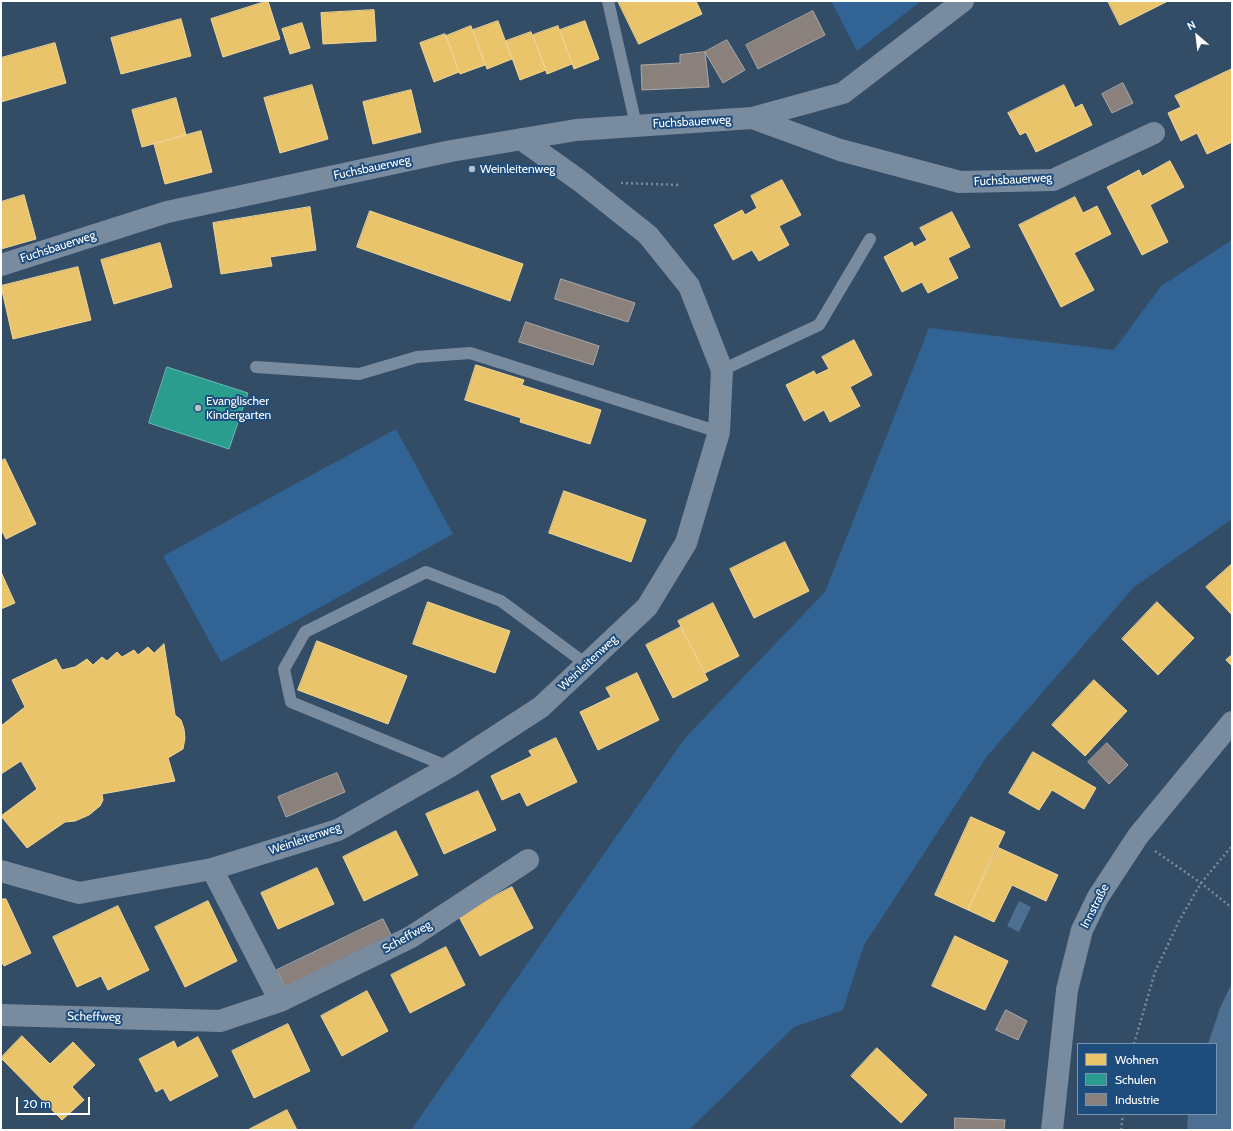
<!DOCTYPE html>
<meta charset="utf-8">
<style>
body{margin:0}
#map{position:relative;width:1233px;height:1131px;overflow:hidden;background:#344d67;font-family:Cabin,sans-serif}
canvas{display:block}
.frame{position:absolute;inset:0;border:2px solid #fff;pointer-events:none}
.legend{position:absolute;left:1077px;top:1043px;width:140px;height:72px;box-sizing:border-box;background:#1e4d7d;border:1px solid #7894b1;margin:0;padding:5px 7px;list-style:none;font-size:12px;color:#fff}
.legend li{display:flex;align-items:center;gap:8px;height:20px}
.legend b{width:20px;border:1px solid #7894b1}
.north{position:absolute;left:1177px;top:16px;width:40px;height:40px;-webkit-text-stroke:3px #1e4d7d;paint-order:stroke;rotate:332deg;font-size:11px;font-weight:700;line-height:16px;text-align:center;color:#fff}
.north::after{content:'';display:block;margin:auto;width:14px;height:18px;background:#fff;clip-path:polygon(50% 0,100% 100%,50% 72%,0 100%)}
.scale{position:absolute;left:16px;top:1097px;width:74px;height:18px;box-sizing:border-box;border:2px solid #fff;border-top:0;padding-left:5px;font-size:12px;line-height:14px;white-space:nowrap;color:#fff;-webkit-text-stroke:3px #1e4d7d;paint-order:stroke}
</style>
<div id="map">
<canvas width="1233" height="1131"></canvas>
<div class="frame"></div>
<ul class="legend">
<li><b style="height:11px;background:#e9c46a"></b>Wohnen</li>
<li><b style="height:11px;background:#2a9d8f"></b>Schulen</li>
<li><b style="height:11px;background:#8a817c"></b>Industrie</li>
</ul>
<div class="north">N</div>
<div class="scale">20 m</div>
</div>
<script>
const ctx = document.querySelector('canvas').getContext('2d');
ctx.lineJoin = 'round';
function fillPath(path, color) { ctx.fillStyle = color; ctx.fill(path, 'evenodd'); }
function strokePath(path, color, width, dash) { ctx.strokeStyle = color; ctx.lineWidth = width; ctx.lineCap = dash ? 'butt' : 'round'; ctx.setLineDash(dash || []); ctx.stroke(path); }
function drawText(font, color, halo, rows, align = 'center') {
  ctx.font = font + ' Cabin,sans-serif'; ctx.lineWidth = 4; ctx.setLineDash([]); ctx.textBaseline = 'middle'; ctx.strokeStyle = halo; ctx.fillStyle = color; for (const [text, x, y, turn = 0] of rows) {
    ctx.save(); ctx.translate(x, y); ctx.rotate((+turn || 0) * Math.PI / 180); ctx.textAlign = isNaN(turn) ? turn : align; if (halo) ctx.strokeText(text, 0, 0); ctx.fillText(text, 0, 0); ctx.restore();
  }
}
fillPath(new Path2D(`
 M831 1H921L857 51Z
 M1232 240V519L1134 587 988 755 864 945 843 1010 794 1027 689 1130H411L685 738 825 592 929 328 1114 350 1161 286Z
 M396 429 453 534 221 662 163 556Z`), '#316394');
fillPath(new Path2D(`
 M1019 901 1031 907 1019 932 1007 926Z
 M1232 983V1130H1187L1188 1114H1216V1044H1208L1220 1008Z`), '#4d6f92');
const homes = new Path2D(`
 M268 1 280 39 223 57 211 19Z
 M618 1H696L702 14 639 44Z
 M1108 1H1168L1120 25Z
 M374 10 376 41 323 44 321 13Z
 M181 19 191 56 121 74 111 38Z
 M498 21 512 59 487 69 473 30Z
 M585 21 599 59 574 69 560 30Z
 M302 23 310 48 290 54 282 29Z
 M471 26 485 65 460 74 446 36Z
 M558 26 572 64 547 74 533 35Z
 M531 32 546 70 520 80 506 41Z
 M445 34 459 72 434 82 420 43Z
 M55 43 66 83 1 102V58Z
 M1232 69V142L1207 154 1197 133 1181 141 1168 113 1181 107 1175 96Z
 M312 85 328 139 280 153 264 98Z
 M1064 85 1075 108 1082 104 1092 125 1036 152 1026 132 1020 135 1008 113Z
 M411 90 421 132 373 144 363 102Z
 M176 98 186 135 142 147 132 110Z
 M201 131 212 172 165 184 154 144Z
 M1170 161 1184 187 1150 205 1168 242 1142 255 1107 187 1139 170 1142 176Z
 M782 180 801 215 779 226 789 245 759 261 752 250 733 260 714 225 742 210 745 215 757 208 751 196Z
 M24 195 36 239 1 249V202Z
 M1075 197 1083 213 1097 206 1111 234 1074 253 1094 290 1061 307 1019 225Z
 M310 207 316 250 270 257 272 266 221 274 213 223Z
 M370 211 523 264 510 301 357 247Z
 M952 212 970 247 948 258 958 278 928 293 922 282 902 292 884 257 912 242 914 247 927 240 920 228Z
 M160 243 172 287 114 304 101 260Z
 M78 267 91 320 13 339 1 286Z
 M854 340 872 375 850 387 860 406 830 422 824 410 804 421 786 385 814 371 816 375 829 369 822 357Z
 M476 365 524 380 522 385 601 410 590 444 520 422 521 418 465 400Z
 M5 459 36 524 6 539 1 529V461Z
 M564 491 646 520 631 562 549 533Z
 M785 542 809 591 754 618 730 569Z
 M1232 564V615L1206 587Z
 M1 572 15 603 1 609Z
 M428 602 510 631 495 673 413 644Z
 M1157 602 1194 638 1158 675 1122 639Z
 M713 603 739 656 705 673 678 621Z
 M681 627 708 680 673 698 646 645Z
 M317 641 407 676 388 724 298 690Z
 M164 644 175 715 181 720 184 729 185 738 183 749 168 758 175 781 102 794 103 800 100 806 89 815 75 821 65 822 27 848 1 816 37 789 21 761 1 774V726L25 707 12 680 56 659 62 670 75 667 87 659 93 665 102 657 107 661 117 652 122 657 134 650 138 655 148 647 154 653Z
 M1232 655V666L1226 660Z
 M637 673 659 720 598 750 580 712 611 697 606 688Z
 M1094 680 1127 711 1085 756 1052 725Z
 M556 738 577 782 527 806 520 792 502 800 491 776 532 756 529 751Z
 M1033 752 1096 788 1084 809 1052 790 1039 810 1009 793Z
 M478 791 496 830 444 854 426 814Z
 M971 817 1005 832 968 910 935 895Z
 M396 831 418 875 364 901 343 857Z
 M997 847 1058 875 1046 901 1012 885 994 922 968 910Z
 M317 868 334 904 278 929 261 893Z
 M512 887 533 928 480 956 458 915Z
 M1 899H6L31 953 4 966 1 961Z
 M208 901 237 961 185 987 155 927Z
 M118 906 149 970 108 990 101 976 77 987 53 937Z
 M955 936 1008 961 985 1010 932 986Z
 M446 947 465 985 410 1013 391 975Z
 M367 991 388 1031 342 1056 321 1016Z
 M288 1024 310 1071 254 1098 232 1051Z
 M22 1036 50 1064 73 1042 95 1065 72 1087 84 1100 62 1120 1 1058Z
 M198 1037 218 1076 170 1101 163 1088 156 1092 139 1059 174 1041 177 1048Z
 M877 1048 927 1095 901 1123 851 1076Z
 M287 1110 297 1130H248Z`);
fillPath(homes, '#e9c46a');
strokePath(homes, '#f0d697', 1);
const schools = new Path2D(`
 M167 367 248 393 229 449 149 423Z`);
fillPath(schools, '#2a9d8f');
strokePath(schools, '#6abab1', 1);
const industry = new Path2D(`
 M813 11 825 35 758 69 746 45Z
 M727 40 745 70 723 83 705 52Z
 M705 52 709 87 642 90 641 65 680 63V55Z
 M1123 83 1133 103 1112 113 1102 94Z
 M561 279 635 303 628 322 555 299Z
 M526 322 599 346 593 365 519 342Z
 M1107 743 1128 765 1109 784 1088 762Z
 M337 773 345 792 286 817 278 797Z
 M383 919 392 937 285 987 277 970Z
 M1006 1010 1027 1021 1018 1040 996 1030Z
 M955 1118 1005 1120 1004 1130H955Z`);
fillPath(industry, '#8a817c');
strokePath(industry, '#ada7a3', 1);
strokePath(new Path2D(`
 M621 183 679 185
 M1155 851 1201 883 1232 908
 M1134 1044 1155 972 1179 921 1201 883 1232 846
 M1121 1130 1123 1114`), '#798b9e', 2.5, [2, 3]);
strokePath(new Path2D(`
 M608 1 636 125
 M256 367 359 374 417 357 470 353 719 432
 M722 370 819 325 870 239
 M449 767 291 702 284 669 305 632 426 572 501 601 586 664`), '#798b9e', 12);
strokePath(new Path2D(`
 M752 118 840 150 960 182 1053 180 1154 133
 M1 265 167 212 451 151 576 130 752 118 843 93 963 1
 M212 869 280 1001
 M1 871 79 893 212 869 338 830 449 767 541 707 647 607 686 543 719 432 722 370 689 286 648 235 580 181 521 139
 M1 1015 220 1021 280 1001 411 937 528 860
 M1052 1130 1067 990 1082 930 1098 897 1138 836 1232 722`), '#798b9e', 22);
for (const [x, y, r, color] of [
 [472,169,4,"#b8c1ca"],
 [198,408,4,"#b8c1ca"]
]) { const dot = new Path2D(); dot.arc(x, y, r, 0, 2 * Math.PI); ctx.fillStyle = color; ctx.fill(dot); strokePath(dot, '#1e4d7d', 1.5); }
drawText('12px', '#fff', '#1e4d7d', [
 ["Fuchsbauerweg",692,122,-3],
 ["Fuchsbauerweg",372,168,-12],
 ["Fuchsbauerweg",1013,180,-3],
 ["Fuchsbauerweg",58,247,-18],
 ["Weinleitenweg",588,663,-43],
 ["Weinleitenweg",305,839,-19],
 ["Innstraße",1095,906,-63],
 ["Scheffweg",407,937,-29],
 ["Scheffweg",94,1017,1]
]);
drawText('12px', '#fff', '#1e4d7d', [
 ["Weinleitenweg",480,169],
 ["Evanglischer",206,401],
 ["Kindergarten",206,415]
], 'left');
</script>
